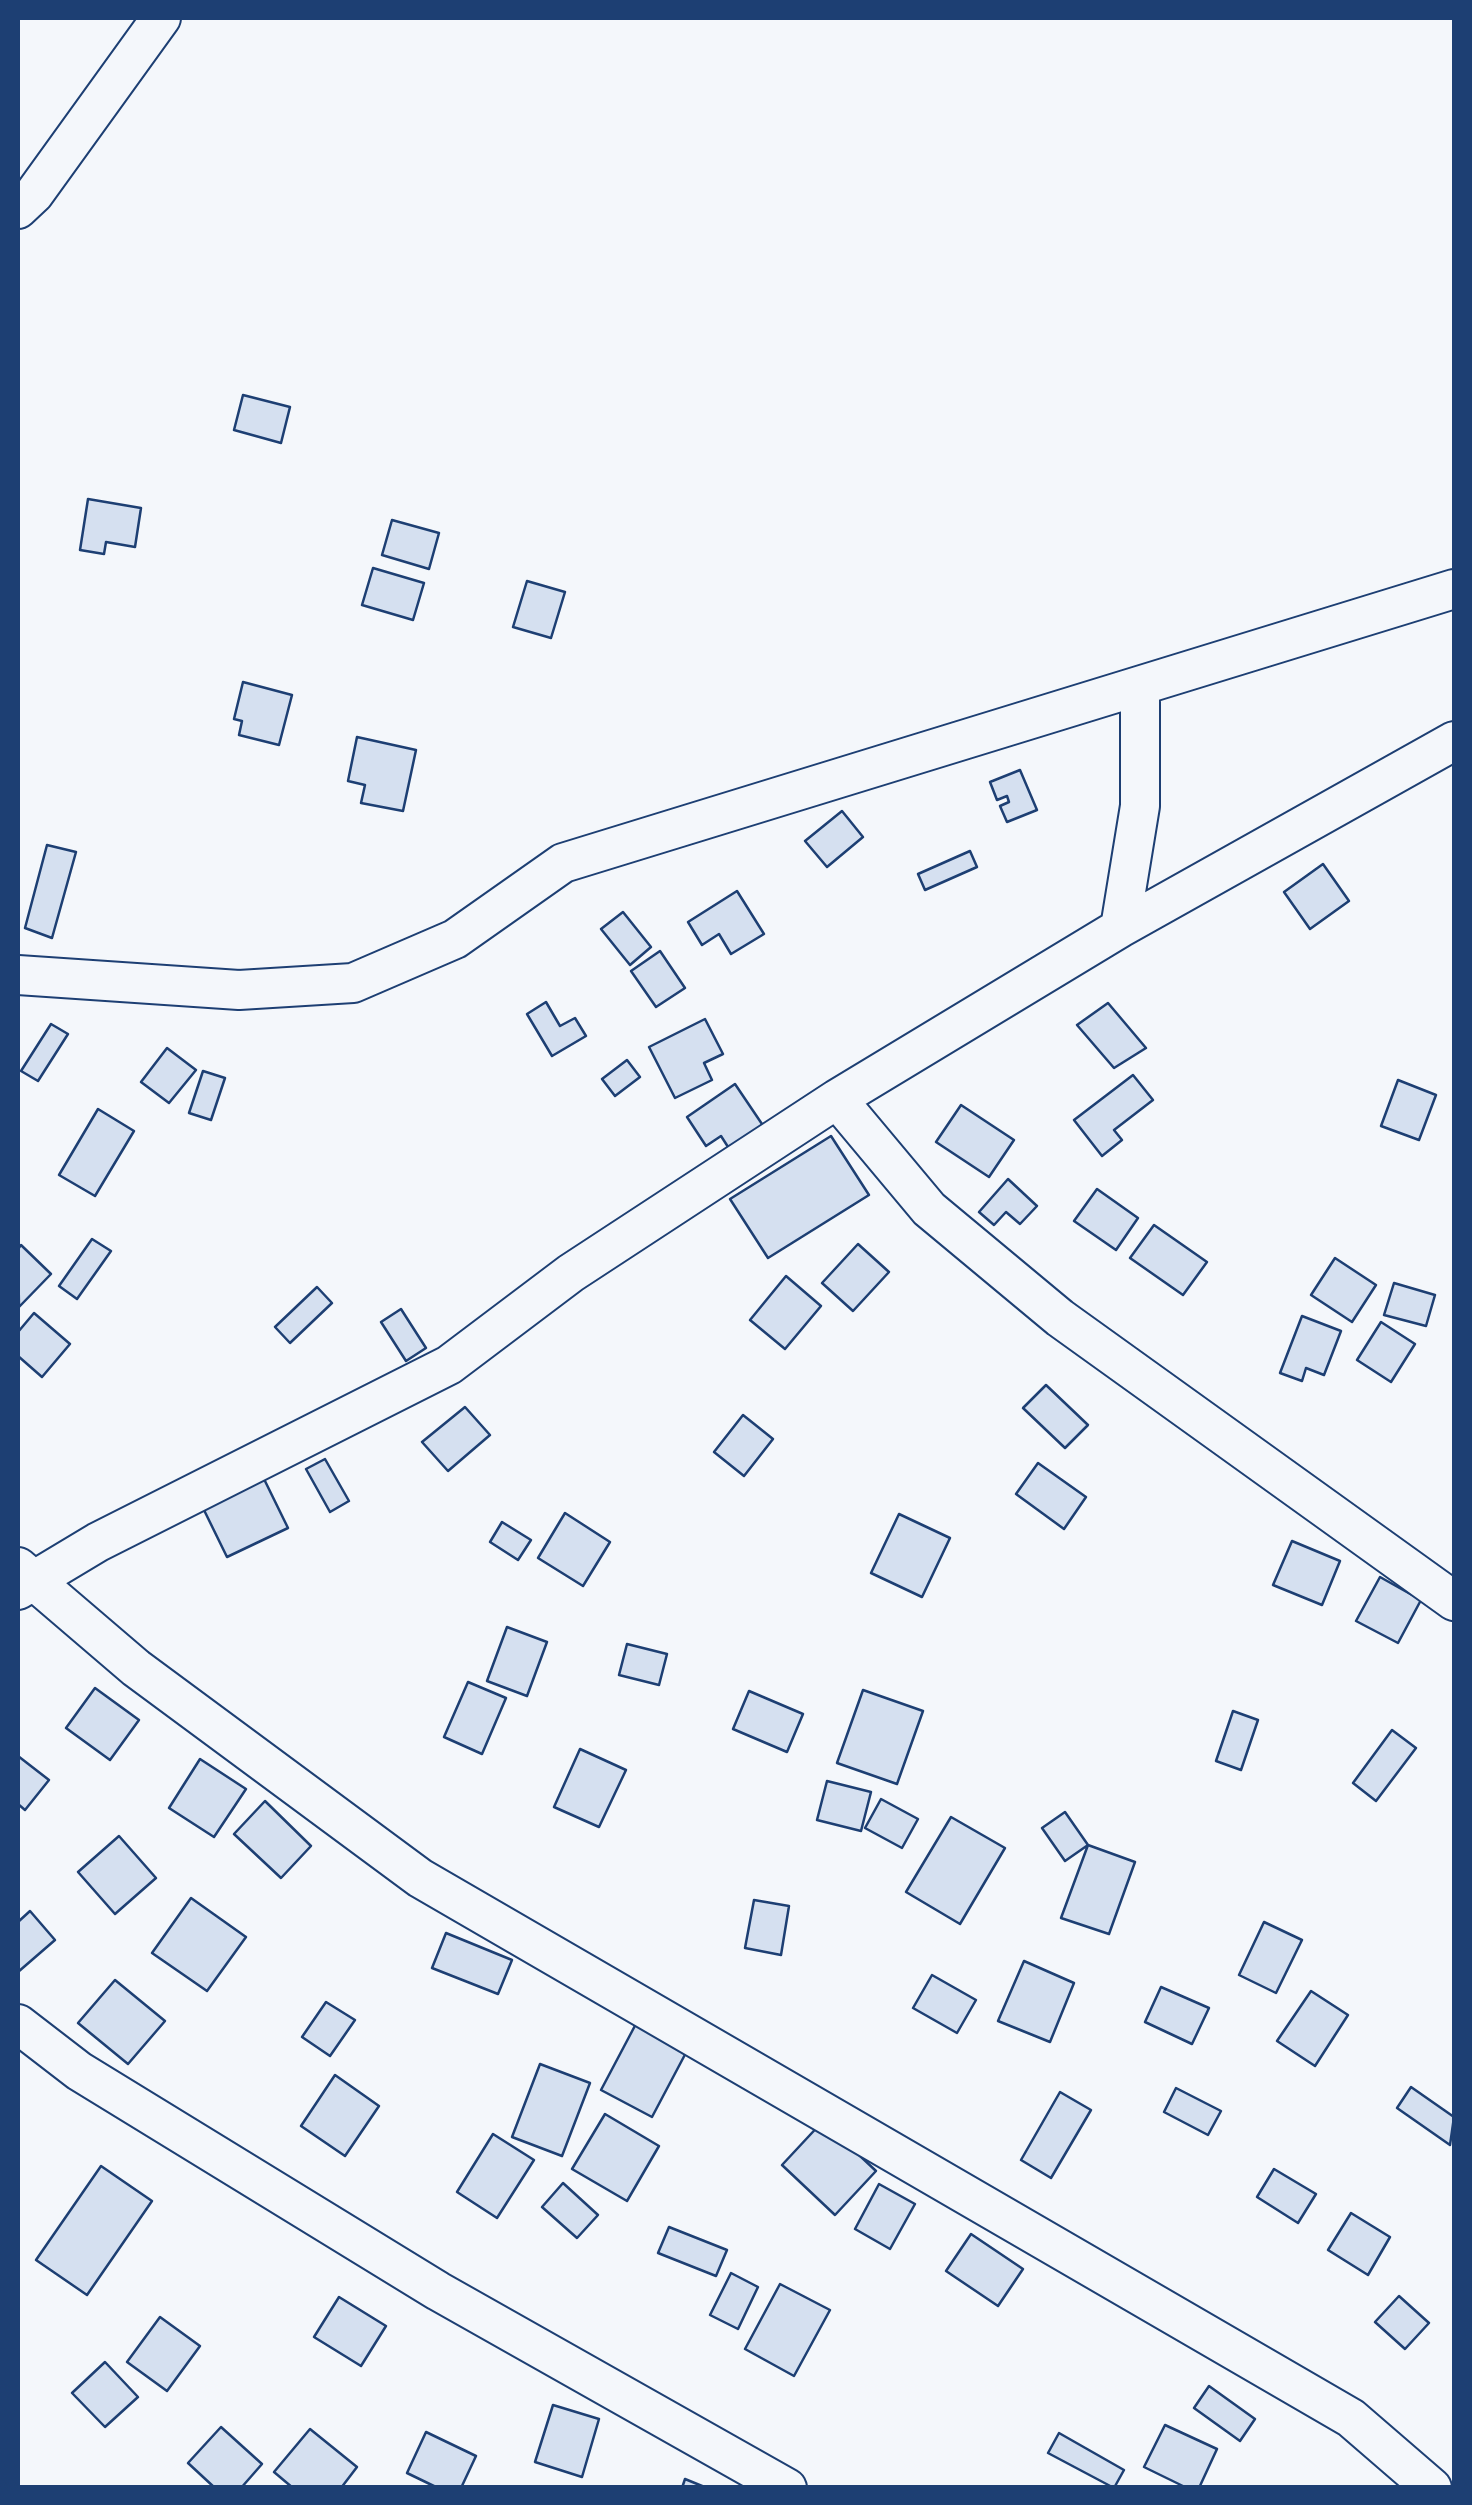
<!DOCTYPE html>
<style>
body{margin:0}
#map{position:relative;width:1472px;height:2505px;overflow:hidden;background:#f4f7fb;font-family:Ubuntu,sans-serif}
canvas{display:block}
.frame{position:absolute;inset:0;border:20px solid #1d3f73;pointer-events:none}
</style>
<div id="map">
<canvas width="1472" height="2505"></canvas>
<div class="frame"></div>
</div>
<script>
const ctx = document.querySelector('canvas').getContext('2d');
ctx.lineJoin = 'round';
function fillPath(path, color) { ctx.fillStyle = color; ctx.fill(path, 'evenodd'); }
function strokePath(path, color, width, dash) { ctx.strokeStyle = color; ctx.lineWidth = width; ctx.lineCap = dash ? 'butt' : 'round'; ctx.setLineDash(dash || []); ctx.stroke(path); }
const building = new Path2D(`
 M243 395 290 407 281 443 234 430Z
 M88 499 141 508 135 547 106 542 104 554 80 550Z
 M392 520 439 533 429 569 382 555Z
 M373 568 424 583 413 620 362 605Z
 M527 581 565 592 551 638 513 627Z
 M243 682 292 695 279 745 239 735 242 721 234 719Z
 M357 737 416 750 403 811 361 803 365 785 348 781Z
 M1020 770 1037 810 1007 822 1000 806 1009 802 1007 796 997 800 990 782Z
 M842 811 863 837 827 867 805 841Z
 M47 845 76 852 52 938 25 928Z
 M970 851 977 867 925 890 918 874Z
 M1323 864 1349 901 1310 929 1284 892Z
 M737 891 764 934 731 954 719 934 702 945 688 922Z
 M623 912 651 947 630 965 601 929Z
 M660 951 685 988 656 1007 631 971Z
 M546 1002 560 1026 575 1018 586 1036 552 1056 527 1014Z
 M1108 1003 1146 1048 1114 1068 1077 1025Z
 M705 1019 723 1054 704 1063 712 1080 675 1098 649 1047Z
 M51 1024 68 1034 38 1081 21 1071Z
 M167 1048 196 1070 169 1103 141 1082Z
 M627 1060 640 1077 615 1096 602 1079Z
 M203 1071 225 1078 211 1120 189 1113Z
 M1133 1075 1153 1100 1114 1130 1122 1140 1102 1156 1074 1120Z
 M1398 1080 1436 1095 1419 1140 1381 1126Z
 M735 1084 764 1127 730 1150 721 1136 706 1146 687 1117Z
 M961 1105 1014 1140 989 1177 936 1142Z
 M98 1109 134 1131 95 1196 59 1175Z
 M831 1136 869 1195 768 1258 730 1199Z
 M1008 1179 1037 1206 1020 1224 1006 1212 994 1225 979 1212Z
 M1097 1189 1138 1218 1116 1250 1074 1221Z
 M1154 1225 1207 1262 1183 1295 1130 1258Z
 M92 1239 111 1251 77 1299 59 1286Z
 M858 1244 889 1272 853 1311 822 1283Z
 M21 1245 51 1274 19 1307 18 1249Z
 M1335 1258 1376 1285 1352 1322 1311 1295Z
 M786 1276 821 1306 785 1349 750 1320Z
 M1394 1283 1435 1295 1426 1326 1384 1315Z
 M317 1287 332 1303 290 1343 275 1327Z
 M401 1309 426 1348 406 1361 381 1322Z
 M34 1313 70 1344 42 1377 18 1356V1332Z
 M1302 1316 1341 1331 1324 1375 1306 1368 1302 1381 1280 1373Z
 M1381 1322 1415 1344 1391 1382 1357 1360Z
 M1046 1385 1088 1425 1065 1448 1023 1408Z
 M465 1407 490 1435 448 1471 422 1442Z
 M743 1415 773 1439 744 1476 714 1452Z
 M325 1459 349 1501 330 1512 306 1469Z
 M1038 1463 1086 1497 1064 1529 1016 1494Z
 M264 1479 288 1528 227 1557 203 1508Z
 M565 1513 610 1542 583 1586 538 1558Z
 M899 1514 950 1538 922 1597 871 1573Z
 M502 1522 531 1540 518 1560 490 1542Z
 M1292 1541 1340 1561 1322 1605 1273 1585Z
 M1380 1577 1421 1600 1398 1643 1356 1621Z
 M507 1627 547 1642 527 1696 487 1681Z
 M627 1644 667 1654 659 1685 619 1675Z
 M468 1682 506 1698 482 1754 444 1737Z
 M95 1688 139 1720 110 1760 66 1728Z
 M863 1690 923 1711 897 1784 837 1763Z
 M749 1691 803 1714 787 1752 733 1729Z
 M1233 1711 1258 1720 1241 1770 1216 1761Z
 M1392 1730 1416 1748 1376 1801 1353 1783Z
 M580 1749 626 1770 599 1827 554 1807Z
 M18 1756 49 1780 25 1810 18 1804Z
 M200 1759 246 1789 214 1837 169 1808Z
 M827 1781 871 1792 861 1831 817 1820Z
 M881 1799 918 1819 902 1848 865 1828Z
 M265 1801 311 1846 281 1878 234 1834Z
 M1065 1812 1088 1845 1065 1861 1042 1828Z
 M951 1817 1005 1848 960 1924 906 1892Z
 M119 1836 156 1878 115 1914 78 1872Z
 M1088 1845 1135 1862 1109 1934 1061 1918Z
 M191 1898 246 1937 207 1991 152 1953Z
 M754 1900 789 1906 781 1955 745 1948Z
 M30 1911 55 1940 18 1972V1922Z
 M1264 1922 1302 1940 1276 1993 1239 1975Z
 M446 1933 512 1960 498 1994 432 1968Z
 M1024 1961 1074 1983 1050 2042 998 2021Z
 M932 1975 976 2000 957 2033 913 2008Z
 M115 1980 165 2021 128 2064 78 2023Z
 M1161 1987 1209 2008 1192 2044 1145 2022Z
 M1311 1991 1348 2015 1315 2066 1277 2041Z
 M326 2002 355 2020 330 2056 302 2037Z
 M638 2020 689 2047 652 2117 601 2090Z
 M540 2064 590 2083 562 2156 512 2137Z
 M335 2075 379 2106 345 2156 301 2126Z
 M1411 2087 1454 2117 1450 2145 1397 2108Z
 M1176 2088 1221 2111 1208 2135 1164 2112Z
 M1060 2092 1091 2110 1051 2178 1021 2160Z
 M605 2114 659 2146 627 2201 572 2169Z
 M823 2121 876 2171 835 2215 782 2165Z
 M493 2134 534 2160 497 2218 457 2192Z
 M101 2166 152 2201 87 2295 36 2260Z
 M1274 2169 1316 2194 1298 2223 1257 2197Z
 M563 2183 598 2215 577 2238 542 2207Z
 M879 2184 915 2204 890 2249 855 2229Z
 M1351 2213 1390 2237 1368 2275 1328 2250Z
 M669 2227 727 2250 716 2276 658 2253Z
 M971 2234 1023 2269 998 2306 946 2271Z
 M731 2273 758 2287 738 2329 710 2315Z
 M780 2284 830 2310 794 2376 745 2349Z
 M1399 2296 1429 2323 1405 2349 1375 2322Z
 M339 2297 386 2326 361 2366 314 2337Z
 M160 2317 200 2346 167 2391 127 2362Z
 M105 2362 138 2397 105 2427 72 2393Z
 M1209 2386 1255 2419 1240 2441 1194 2408Z
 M553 2405 599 2419 582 2477 535 2462Z
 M1165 2425 1217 2449 1199 2488H1187L1144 2467Z
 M221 2427 262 2464 241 2488H215L188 2463Z
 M310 2429 357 2467 341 2488H293L274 2472Z
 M426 2432 476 2456 461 2488H438L407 2473Z
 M1059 2433 1124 2470 1114 2488 1048 2453Z
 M685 2479 707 2488H682Z`);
fillPath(building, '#d5e0f0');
strokePath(building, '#1d3f73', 2.5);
const street = new Path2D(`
 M18 209 34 194 161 18
 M1120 928 1140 806V687
 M18 975 239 990 353 983 455 939 563 863 1454 589
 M837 1099 929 1209 1060 1318 1454 1601
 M18 1567 136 1668 420 1878 1351 2418 1432 2488
 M18 1590 98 1542 449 1365 571 1273 837 1099 1120 928 1454 741
 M18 2024 79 2071 438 2291 787 2488`);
strokePath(street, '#1d3f73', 42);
strokePath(street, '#f4f7fb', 38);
</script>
